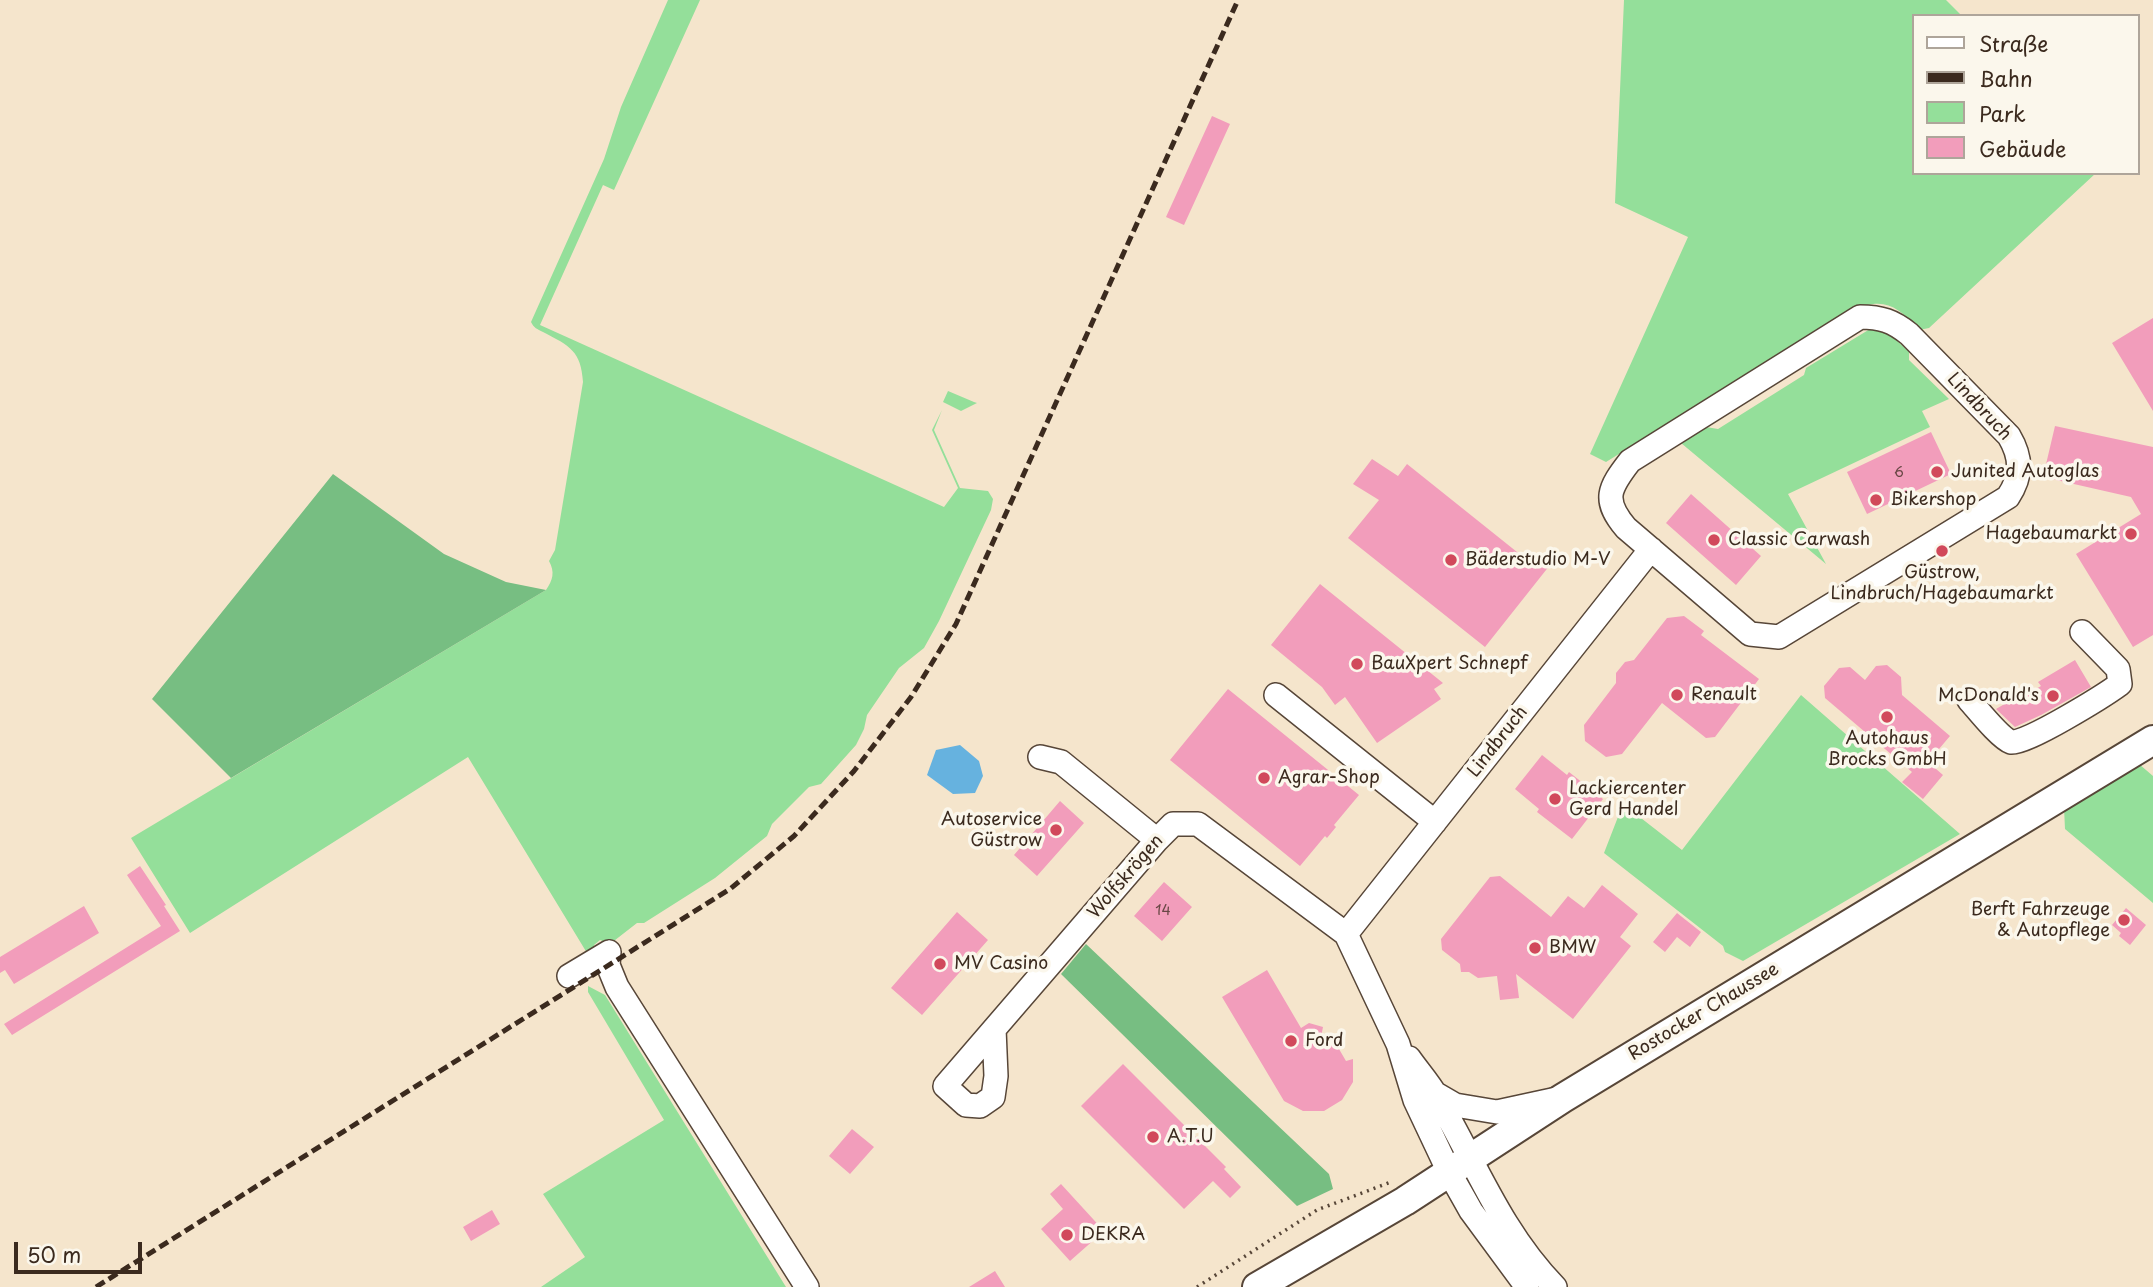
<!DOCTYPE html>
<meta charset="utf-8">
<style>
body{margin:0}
#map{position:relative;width:2153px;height:1287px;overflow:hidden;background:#f5e5cc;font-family:"Playpen Sans",sans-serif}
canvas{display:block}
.legend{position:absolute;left:1912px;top:14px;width:228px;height:161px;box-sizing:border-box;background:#fbf7ec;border:2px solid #aea59a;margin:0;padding:9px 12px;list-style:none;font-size:21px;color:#3b2a1e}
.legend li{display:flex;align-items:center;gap:14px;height:35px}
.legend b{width:35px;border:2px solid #aea59a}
.scale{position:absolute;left:14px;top:1242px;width:128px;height:32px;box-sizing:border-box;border:4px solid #3b2a1e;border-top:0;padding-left:9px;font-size:21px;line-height:24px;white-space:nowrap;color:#3b2a1e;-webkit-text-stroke:5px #fbf7ec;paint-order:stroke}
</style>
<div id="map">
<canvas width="2153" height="1287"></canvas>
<ul class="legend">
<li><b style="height:9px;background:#fff"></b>Straße</li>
<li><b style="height:9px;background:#3b2a1e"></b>Bahn</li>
<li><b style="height:19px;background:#94df9a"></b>Park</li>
<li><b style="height:19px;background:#f29dbb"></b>Gebäude</li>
</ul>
<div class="scale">50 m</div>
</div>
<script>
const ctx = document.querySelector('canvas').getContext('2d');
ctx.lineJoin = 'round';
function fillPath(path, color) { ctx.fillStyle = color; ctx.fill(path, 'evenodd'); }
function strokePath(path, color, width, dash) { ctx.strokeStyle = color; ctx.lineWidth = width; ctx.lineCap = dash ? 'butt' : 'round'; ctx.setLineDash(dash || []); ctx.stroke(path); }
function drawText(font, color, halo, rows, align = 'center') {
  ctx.font = font + ' "Playpen Sans",sans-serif'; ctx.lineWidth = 7; ctx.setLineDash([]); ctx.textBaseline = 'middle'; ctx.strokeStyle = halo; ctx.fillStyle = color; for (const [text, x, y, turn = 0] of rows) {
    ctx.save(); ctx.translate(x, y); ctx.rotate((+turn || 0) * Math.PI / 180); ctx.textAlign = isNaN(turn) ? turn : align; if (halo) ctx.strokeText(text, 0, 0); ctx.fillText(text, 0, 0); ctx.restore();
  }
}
fillPath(new Path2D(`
 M668 0H700L614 190 603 185 540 325 944 507 958 488 932 430 942 410 934 430 960 488 988 491 993 499 991 510 939 621 924 648 899 668 867 715 864 729 856 745 821 784 809 787 772 824 767 836 715 878 644 923H637L610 944 600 940 594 945V952L587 953 468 757 190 933 131 838 546 590C553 580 555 572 549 561L555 550 583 382C581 351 570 346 543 332 537 329 534 328 531 322L604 159 621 107Z
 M1624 0H1946L1962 16H1913V173H2096L1929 328 1919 330C1896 304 1884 297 1851 310L1606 462 1590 454 1688 237 1615 203Z
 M1870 329C1888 331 1897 340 1909 352V360L1949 399 1922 411 1930 427 1788 494 1826 564 1681 443 1706 427 1718 429 1804 375 1806 368Z
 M948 391 974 402 977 403 961 411 943 402Z
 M1801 695 1960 834 1743 961 1725 952 1723 946 1604 853 1623 804 1682 850Z
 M2139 764 2153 776V903L2065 829 2064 808Z
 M588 986 605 995 786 1287H541L585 1257 543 1194 664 1120 588 992Z`), '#94df9a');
fillPath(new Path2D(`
 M333 474 444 554 506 582 546 590 231 778 152 699Z
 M1086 944 1329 1174 1333 1189 1297 1206 1061 974Z`), '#77be82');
fillPath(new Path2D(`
 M960 745 979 761 983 776 975 793 953 794 927 775 936 750Z`), '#66b2df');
fillPath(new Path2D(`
 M1212 116 1230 124 1184 225 1166 217Z
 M2153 318V411L2112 343Z
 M2055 426 2153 447V635L2133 647 2076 554 2141 514 2131 497 2043 477Z
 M1931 432 1951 474 1867 514 1847 472Z
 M1372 459 1398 476 1407 464 1532 564 1539 555 1550 565 1485 647 1348 538 1379 500 1353 484Z
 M1691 494 1761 556 1736 585 1666 523Z
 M1320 584 1443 683 1434 689 1441 699 1377 743 1345 697 1335 705 1322 687 1271 645Z
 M1684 616 1704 631 1701 635 1759 679 1715 737 1706 738 1662 703 1622 754 1606 757 1585 741 1584 725 1616 683V673L1625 662 1634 660 1667 618Z
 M2075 660 2091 687 2041 715 2015 727 1996 709 2008 702 2009 705 2041 686 2038 682Z
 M1887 665 1901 677 1902 695 1950 736 1928 762 1943 775 1923 799 1902 782 1912 772 1825 698 1824 686 1839 668 1850 667 1865 680 1876 666Z
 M1228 689 1359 795 1334 825 1336 827 1327 838 1325 836 1300 866 1170 760Z
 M1542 755 1567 775 1569 772 1603 799 1572 839 1537 812 1539 809 1515 789Z
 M1060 801 1084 823 1037 876 1014 855Z
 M140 866 166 905 164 906 180 931 12 1035 4 1024 161 926 127 875Z
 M1500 876 1551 917 1568 896 1584 908 1602 885 1638 914 1620 937 1631 946 1573 1019 1516 974 1519 998 1500 1000 1497 976 1478 978 1469 972H1461L1460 964 1442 950 1441 939 1490 877Z
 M1164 882 1192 907 1162 941 1134 916Z
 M84 906 99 933 14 984 5 970 0 973V957Z
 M2126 908 2146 925 2130 945 2119 936 2121 933 2112 925Z
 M957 912 988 940 922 1015 891 988Z
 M1677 913 1701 932 1690 947 1677 937 1665 952 1653 942Z
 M1267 970 1301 1028 1309 1023 1323 1027 1321 1037H1332L1346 1061 1353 1059V1082L1342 1100 1324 1111H1303L1284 1101 1222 997Z
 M1123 1064 1226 1167 1224 1169 1241 1187 1230 1198 1213 1181 1184 1209 1081 1106Z
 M852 1129 874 1147 850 1174 829 1156Z
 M1061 1184 1104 1231 1070 1261 1041 1229 1063 1209 1050 1194Z
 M492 1210 500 1224 471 1241 463 1227Z
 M995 1271 1005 1287H969Z`), '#f29dbb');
const minor = new Path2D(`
 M1860 317C1881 317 1893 321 1909 334L2009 436C2022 458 2022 476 2008 497L1779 637 1750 634 1626 528C1602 500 1609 488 1630 461Z
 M1276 695 1435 822
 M1969 700C1978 710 2000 738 2011 742 2025 745 2105 695 2120 684L2118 669 2082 632
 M1040 757 1061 762 1157 840
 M1346 934 1651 549
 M609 952 608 965 617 987 807 1287
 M569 976 609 952
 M994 1029 996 1076 993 1097 980 1106 966 1105 945 1086 1157 840 1173 824H1198L1346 934 1398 1044 1415 1100 1449 1172 1471 1211 1527 1287
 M1409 1058C1418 1071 1429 1083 1437 1097 1475 1162 1501 1232 1555 1287
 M1436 1094 1455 1105 1497 1112 1557 1099`);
const major = new Path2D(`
 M1257 1287 1405 1201 1563 1098 2153 740`);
strokePath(minor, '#574638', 26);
strokePath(major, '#574638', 32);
strokePath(new Path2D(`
 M1197 1287 1317 1210 1391 1182`), '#574638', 3.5, [2, 5]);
strokePath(minor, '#fff', 23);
strokePath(major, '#fff', 28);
strokePath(new Path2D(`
 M96 1287 730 889 794 836 854 771 911 697 956 624 1238 0`), '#3b2a1e', 5, [10, 5]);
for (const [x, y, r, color] of [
 [1937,472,7,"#d1495b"],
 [1876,500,7,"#d1495b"],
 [2131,534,7,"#d1495b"],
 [1714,540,7,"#d1495b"],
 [1942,551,7,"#d1495b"],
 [1451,560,7,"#d1495b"],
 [1357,664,7,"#d1495b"],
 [1677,695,7,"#d1495b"],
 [2053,696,7,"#d1495b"],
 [1887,717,7,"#d1495b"],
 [1264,778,7,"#d1495b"],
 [1555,799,7,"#d1495b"],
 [1056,830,7,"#d1495b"],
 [2124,920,7,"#d1495b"],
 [1535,948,7,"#d1495b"],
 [940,964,7,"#d1495b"],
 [1291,1041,7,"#d1495b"],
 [1153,1137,7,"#d1495b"],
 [1067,1235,7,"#d1495b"]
]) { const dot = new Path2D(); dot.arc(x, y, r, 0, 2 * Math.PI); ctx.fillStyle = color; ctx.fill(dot); strokePath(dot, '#fbf7ec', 2.5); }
drawText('14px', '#694745', null, [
 ["6",1899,473],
 ["14",1163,911]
]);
drawText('18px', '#3b2a1e', '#fbf7ec', [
 ["Lindbruch",1979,407,47],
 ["Lindbruch",1498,742,-52],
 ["Wolfskrögen",1126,877,-49],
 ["Rostocker Chaussee",1704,1012,-31]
]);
drawText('18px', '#3b2a1e', '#fbf7ec', [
 ["Junited Autoglas",1951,472],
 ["Bikershop",1890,500],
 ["Hagebaumarkt",2117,534,"right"],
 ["Classic Carwash",1728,540],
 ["Bäderstudio M-V",1465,560],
 ["Güstrow,",1942,573,"center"],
 ["Lindbruch/Hagebaumarkt",1942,594,"center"],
 ["BauXpert Schnepf",1371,664],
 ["Renault",1691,695],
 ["McDonald's",2039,696,"right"],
 ["Autohaus",1887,739,"center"],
 ["Brocks GmbH",1887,760,"center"],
 ["Agrar-Shop",1278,778],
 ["Lackiercenter",1569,789],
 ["Gerd Handel",1569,810],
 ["Autoservice",1042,820,"right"],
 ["Güstrow",1042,841,"right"],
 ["Berft Fahrzeuge",2110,910,"right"],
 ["& Autopflege",2110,931,"right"],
 ["BMW",1549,948],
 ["MV Casino",954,964],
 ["Ford",1305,1041],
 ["A.T.U",1167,1137],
 ["DEKRA",1081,1235]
], 'left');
</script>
